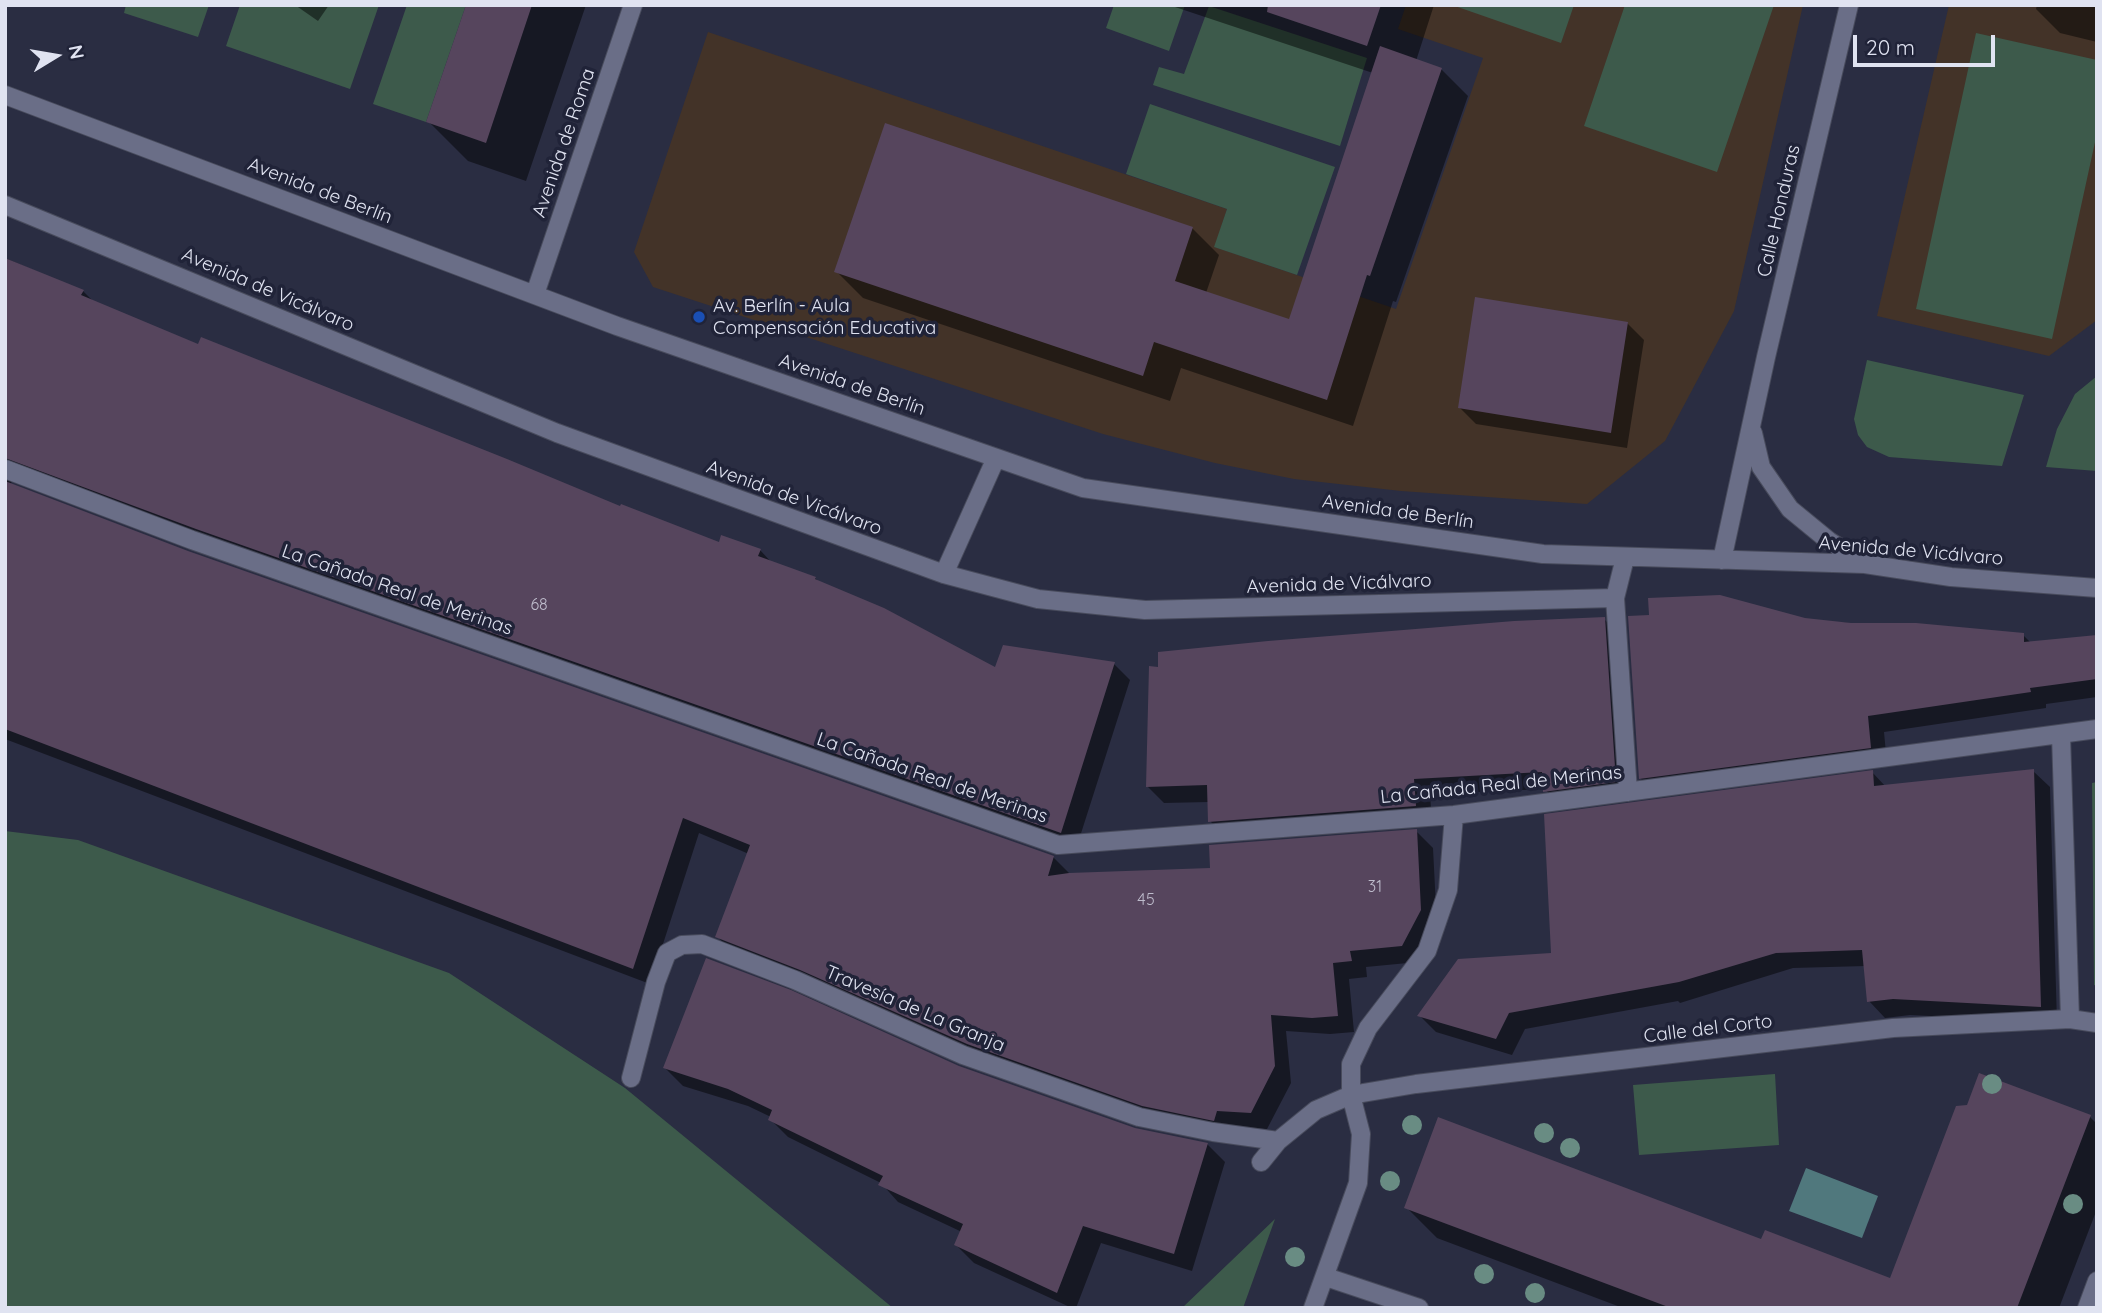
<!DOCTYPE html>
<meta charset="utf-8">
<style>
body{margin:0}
#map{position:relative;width:2102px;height:1313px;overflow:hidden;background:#2a2d42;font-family:Quicksand,sans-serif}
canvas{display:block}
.frame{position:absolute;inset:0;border:7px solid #e0e3f1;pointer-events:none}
.north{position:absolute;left:21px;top:21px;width:70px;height:70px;-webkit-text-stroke:5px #202338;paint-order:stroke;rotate:79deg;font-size:19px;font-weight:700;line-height:28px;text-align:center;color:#e0e3f1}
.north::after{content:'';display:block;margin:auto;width:24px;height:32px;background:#e0e3f1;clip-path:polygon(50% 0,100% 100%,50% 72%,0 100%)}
.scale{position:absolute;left:1853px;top:35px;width:142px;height:32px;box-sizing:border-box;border:4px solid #e0e3f1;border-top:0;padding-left:9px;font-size:21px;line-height:24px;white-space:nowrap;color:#e0e3f1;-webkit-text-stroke:5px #202338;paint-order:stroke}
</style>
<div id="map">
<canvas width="2102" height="1313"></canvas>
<div class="frame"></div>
<div class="north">N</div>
<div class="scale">20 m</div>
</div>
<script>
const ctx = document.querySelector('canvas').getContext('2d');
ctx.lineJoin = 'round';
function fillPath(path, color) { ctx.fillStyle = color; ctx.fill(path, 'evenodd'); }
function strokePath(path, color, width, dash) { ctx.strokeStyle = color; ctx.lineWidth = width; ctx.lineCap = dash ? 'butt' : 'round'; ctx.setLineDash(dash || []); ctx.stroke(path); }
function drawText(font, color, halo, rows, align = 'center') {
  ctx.font = font + ' Quicksand,sans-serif'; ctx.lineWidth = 7; ctx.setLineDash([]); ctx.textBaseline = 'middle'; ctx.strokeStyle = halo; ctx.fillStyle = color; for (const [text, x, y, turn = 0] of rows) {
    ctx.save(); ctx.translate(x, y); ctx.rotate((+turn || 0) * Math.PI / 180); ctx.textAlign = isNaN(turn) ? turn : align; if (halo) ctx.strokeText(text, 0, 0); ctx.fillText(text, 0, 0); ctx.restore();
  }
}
fillPath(new Path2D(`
 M1406 5H1803L1734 311 1665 441 1587 504 1401 491 1294 479 1215 463 1103 434 653 287 634 252 708 32 1227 209 1215 247 1396 309 1483 58 1398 29Z
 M1949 5H2097V320L2049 356 1877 316Z`), '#433328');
fillPath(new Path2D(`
 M126 5H209L198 37 124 13Z
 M240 5H379L350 89 226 46Z
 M407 5H466L426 122 373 104Z
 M1114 5H1185L1169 51 1106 28Z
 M1452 5H1574L1561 43Z
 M1625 5H1774L1717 172 1584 126Z
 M1209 6 1367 58 1340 146 1153 85 1159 67 1184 74Z
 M1976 33 2097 60V133L2052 339 1916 309Z
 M1150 104 1335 167 1297 275 1214 247 1227 209 1126 174Z
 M1867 360 2024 395 2002 466 1889 457 1867 447 1858 435 1854 419Z
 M2097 376V471L2046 467 2057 429 2075 394Z
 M2097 782V986L2094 985 2092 783Z
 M5 831 78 840 449 973 625 1088 893 1308H5Z
 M1775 1074 1779 1145 1639 1155 1633 1085Z
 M1275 1219 1243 1308H1182Z`), '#3d5a4b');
fillPath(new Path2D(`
 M1806 1168 1878 1196 1862 1238 1789 1211Z`), '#50787d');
fillPath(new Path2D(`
 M295 5H329L318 21Z
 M468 5H586L526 181 468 161 428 121Z
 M1169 5H1434L1416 61 1441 69 1468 96 1396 302 1393 301 1353 426 1181 368 1170 401 863 298 836 271 1192 228 1219 255 1206 293 1290 321 1373 73Z
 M2037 5H2097V42L2060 33 2036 9Z
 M5 258 83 291 94 302 199 346 621 508 720 544 760 550 773 564 815 578 820 583 996 669 1114 664 1130 680 1076 849 15 476 10 485 188 552 1053 857 1070 874 1212 870 1416 831 1433 848 1437 927 1418 962 1366 967 1367 977 1349 979 1354 1032 1330 1034 1286 1031 1291 1083 1267 1129 1233 1127 1231 1136 985 1060 733 953 717 936 749 854 699 833 650 984 5 739Z
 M1627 323 1644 340 1627 448 1476 424 1460 408Z
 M1604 619 1621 636 1632 798 1561 807 1545 789 1430 794 1432 822 1227 838 1210 821 1209 802 1164 803 1147 786Z
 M1805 620 2023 635 2031 643 2097 637V697L2046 704V708L1884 732 1887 764 1657 795 1640 778Z
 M2033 771 2050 787 2057 1022 1910 1015 1885 1018 1869 1001 1866 966 1793 968 1680 1003 1678 1001 1525 1029 1512 1055 1436 1032 1420 1016 1553 955 1872 772 1886 787Z
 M958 1067 1135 1129 1207 1144 1225 1162 1192 1271 1101 1243 1076 1308H1072L974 1263 956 1245 962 1232 898 1202 881 1183 788 1137 770 1119 771 1117 748 1106 683 1086 665 1068Z
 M2090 1117 2097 1124V1209L2059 1308H1623L1437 1238 1406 1207 1762 1241 1891 1280Z`), '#0007');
fillPath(new Path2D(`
 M466 5H532L486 143 426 122Z
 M1268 5H1381L1367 46 1267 12Z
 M1380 46 1442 68 1370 276 1367 275 1327 400 1154 342 1143 376 834 272 885 123 1193 227 1175 281 1289 319Z
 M5 258 84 290 81 295 198 344 201 337 507 459 620 506 621 504 719 542 721 535 761 549 758 556 816 577 815 579 884 608 995 667 1003 645 1115 662 1061 833 196 529 5 458Z
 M1475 297 1628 322 1611 433 1458 408Z
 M5 481 188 551 1054 856 1048 876 1069 873 1210 868 1209 845 1417 829 1421 910 1402 946 1350 951 1352 961 1333 963 1338 1016 1312 1018 1271 1015 1275 1066 1251 1113 1217 1111 1214 1121 1142 1106 967 1044 800 970 715 937 750 845 683 818 633 969 5 729Z
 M1720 595 1805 618 1851 623H1916L2024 633V642L2097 635V679L2030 688 2031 692 1868 716 1871 748 1639 779 1628 616 1649 615 1648 598Z
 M1605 617 1616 782 1543 792 1542 772 1414 779 1416 806 1208 822 1207 785 1146 787 1149 666 1158 667V652L1268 641 1514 621Z
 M2034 769 2041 1007 1893 999 1867 1002 1862 950 1776 953 1679 982 1509 1013 1496 1039 1417 1016 1458 959 1551 953 1544 814 1873 770 1874 786Z
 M706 958 791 990 959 1066 1135 1128 1208 1143 1174 1254 1083 1226 1057 1293 954 1245 963 1224 878 1185 883 1176 768 1120 772 1110 728 1089 663 1068Z
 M1979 1073 2091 1115 2017 1308H1671L1404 1208 1438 1117 1761 1239 1765 1230 1890 1278 1956 1106 1967 1105Z`), '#56455d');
const minor = new Path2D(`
 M5 95 617 326 1083 488 1543 554 1865 564 1951 577 2097 588
 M5 205 557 433 944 574 1038 599 1145 610 1615 598 1625 558
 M535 294 633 5
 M1753 433 1761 467 1790 509 1829 541 1864 563
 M5 469 192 540 1058 845 1454 815 2097 729
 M1722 560 1766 357 1849 5
 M944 574 996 458
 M1615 598 1628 792
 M2061 735 2070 1019
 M631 1078 656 982 667 953 682 945 702 944 795 980 963 1055 1139 1117 1213 1132 1278 1141
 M1261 1162 1278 1141 1316 1110 1351 1095V1064L1368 1028 1427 951 1448 890 1454 815
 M1326 1277 1419 1308
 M1313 1308 1358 1183 1361 1134 1351 1095 1416 1084 1893 1028 2070 1019 2097 1023`);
const tertiary = new Path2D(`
 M2087 1308 2097 1281`);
strokePath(minor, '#484b5c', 20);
strokePath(tertiary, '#484b5c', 20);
strokePath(minor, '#6a6e87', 18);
strokePath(tertiary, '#6a6e87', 18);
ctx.fillStyle = '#698c83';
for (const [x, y] of [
 [1992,1084],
 [1412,1125],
 [1544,1133],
 [1570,1148],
 [1390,1181],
 [2073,1204],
 [1295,1257],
 [1484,1274],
 [1535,1293]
]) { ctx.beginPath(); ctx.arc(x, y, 10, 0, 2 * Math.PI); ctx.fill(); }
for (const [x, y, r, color] of [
 [699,317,7,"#1a4fb4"]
]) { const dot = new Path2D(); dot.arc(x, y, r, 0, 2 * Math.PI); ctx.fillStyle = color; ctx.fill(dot); strokePath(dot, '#202338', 2.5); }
drawText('16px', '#bebccc', null, [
 ["68",539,605],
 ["31",1375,887],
 ["45",1146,900]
]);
drawText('19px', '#e0e3f1', '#202338', [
 ["Avenida de Roma",564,143,-71],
 ["Avenida de Berlín",320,191,21],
 ["Calle Honduras",1779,211,-77],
 ["Avenida de Vicálvaro",268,290,23],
 ["Avenida de Berlín",852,385,19],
 ["Avenida de Vicálvaro",794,498,20],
 ["Avenida de Berlín",1398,512,8],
 ["Avenida de Vicálvaro",1911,551,5],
 ["Avenida de Vicálvaro",1339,584,-2],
 ["La Cañada Real de Merinas",397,590,19],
 ["La Cañada Real de Merinas",932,778,19],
 ["La Cañada Real de Merinas",1501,785,-6],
 ["Travesía de La Granja",915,1009,23],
 ["Calle del Corto",1708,1029,-7]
]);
drawText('19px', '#e0e3f1', '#202338', [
 ["Av. Berlín - Aula",713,306],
 ["Compensación Educativa",713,328]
], 'left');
</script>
